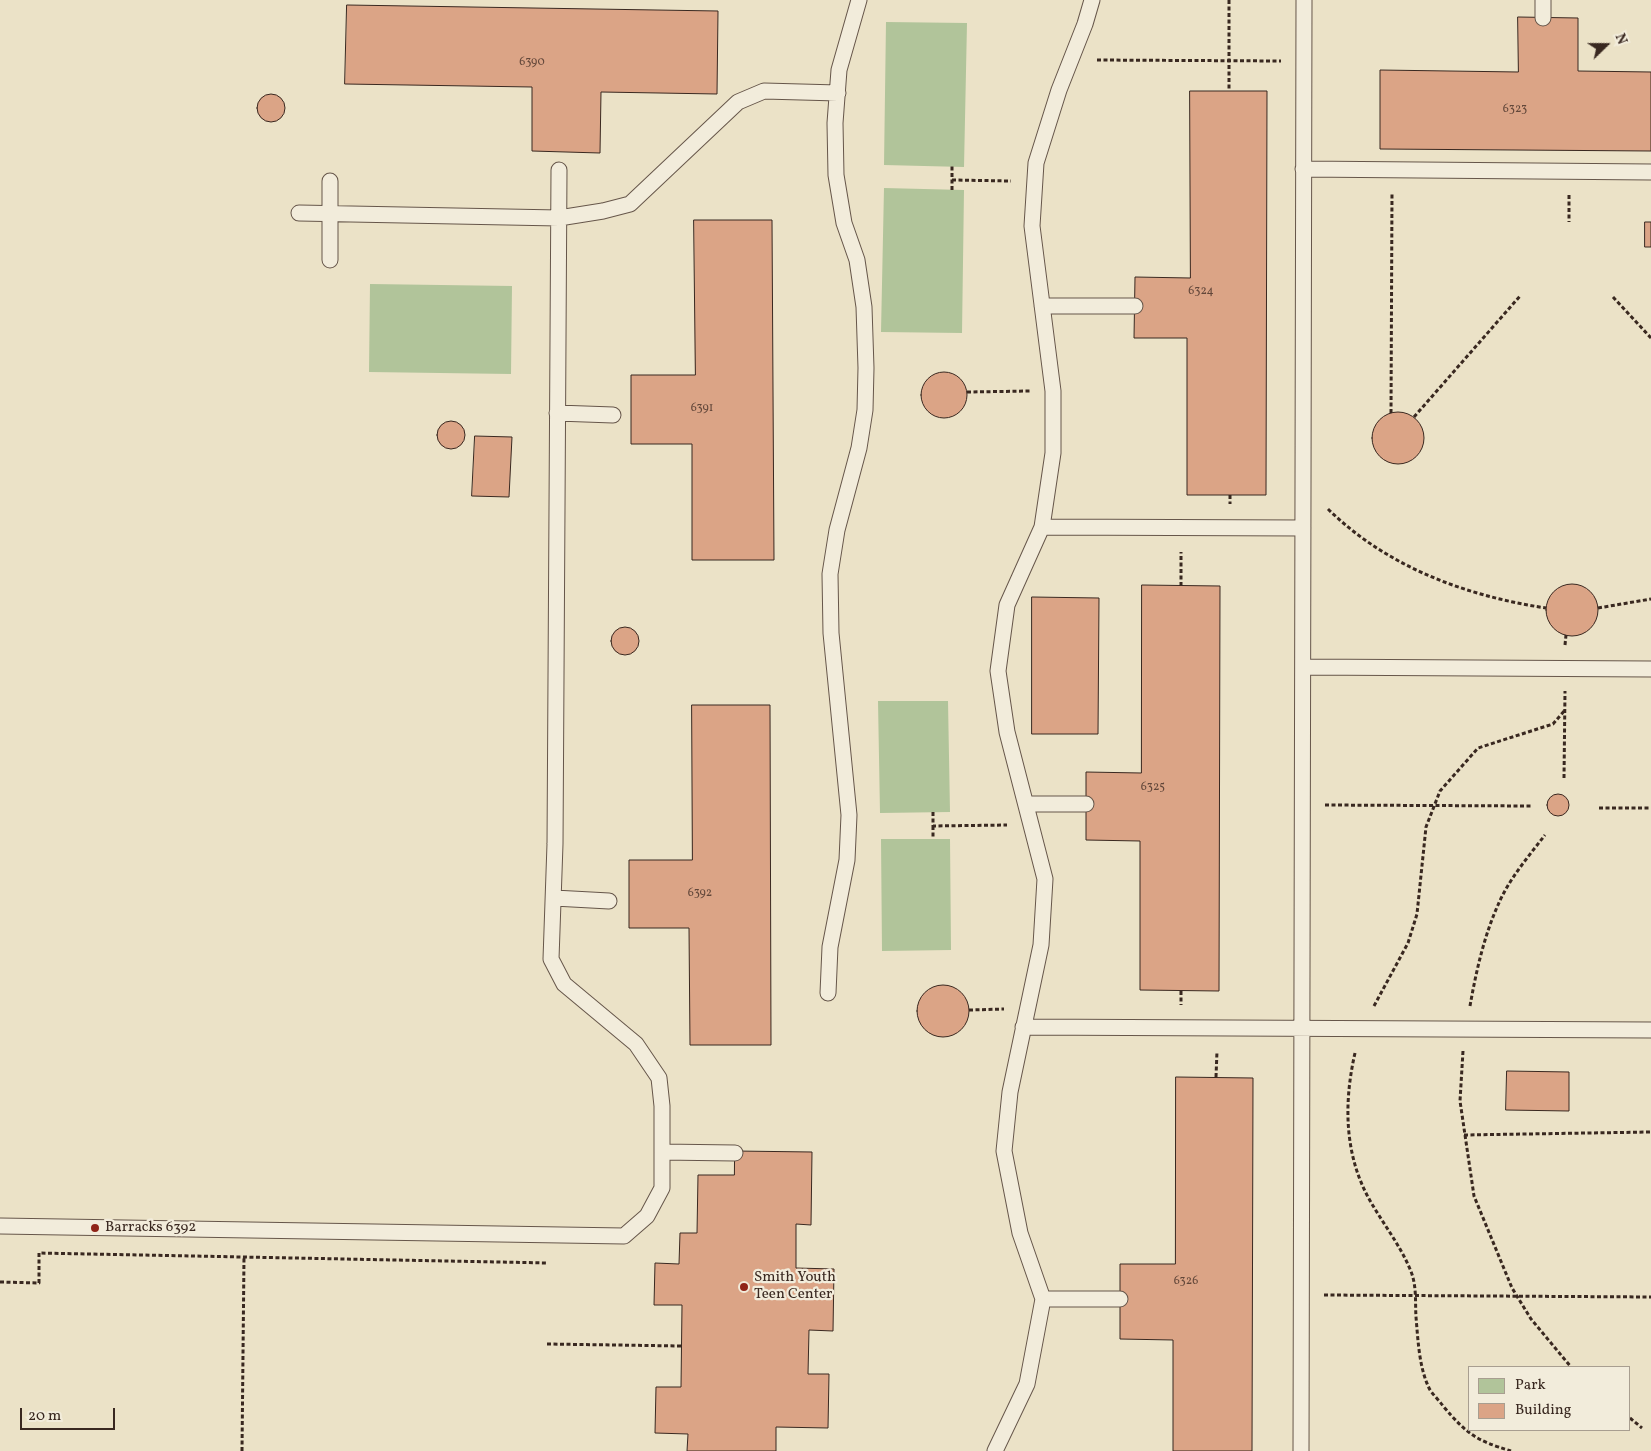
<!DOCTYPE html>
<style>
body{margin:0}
#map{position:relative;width:1651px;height:1451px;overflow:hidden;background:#ebe2c7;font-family:Vollkorn,serif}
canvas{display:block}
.legend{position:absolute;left:1468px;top:1366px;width:162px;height:65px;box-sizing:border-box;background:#f2ecdb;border:1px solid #a89e90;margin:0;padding:6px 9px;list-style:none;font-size:15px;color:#392820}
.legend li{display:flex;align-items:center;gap:10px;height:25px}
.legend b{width:25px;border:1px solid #a89e90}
.north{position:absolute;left:1581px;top:20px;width:50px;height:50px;-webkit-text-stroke:4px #f2ecdb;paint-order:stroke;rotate:68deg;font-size:14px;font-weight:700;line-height:20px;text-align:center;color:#392820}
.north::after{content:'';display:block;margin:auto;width:18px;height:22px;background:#392820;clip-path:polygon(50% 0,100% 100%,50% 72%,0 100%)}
.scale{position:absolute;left:20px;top:1408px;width:95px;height:22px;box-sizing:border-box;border:2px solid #392820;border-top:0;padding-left:6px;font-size:15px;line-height:18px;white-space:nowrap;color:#392820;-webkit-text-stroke:4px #f2ecdb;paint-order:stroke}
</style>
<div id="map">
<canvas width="1651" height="1451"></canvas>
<ul class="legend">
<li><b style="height:14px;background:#b1c49a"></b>Park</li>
<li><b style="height:14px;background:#dba486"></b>Building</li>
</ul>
<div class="north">N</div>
<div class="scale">20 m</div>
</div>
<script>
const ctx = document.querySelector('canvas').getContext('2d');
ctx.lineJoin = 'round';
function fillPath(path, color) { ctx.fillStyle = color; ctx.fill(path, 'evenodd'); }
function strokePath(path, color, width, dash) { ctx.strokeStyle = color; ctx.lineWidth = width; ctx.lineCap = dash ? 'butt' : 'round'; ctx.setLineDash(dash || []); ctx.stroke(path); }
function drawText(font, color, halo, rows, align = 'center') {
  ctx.font = font + ' Vollkorn,serif'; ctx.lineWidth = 4.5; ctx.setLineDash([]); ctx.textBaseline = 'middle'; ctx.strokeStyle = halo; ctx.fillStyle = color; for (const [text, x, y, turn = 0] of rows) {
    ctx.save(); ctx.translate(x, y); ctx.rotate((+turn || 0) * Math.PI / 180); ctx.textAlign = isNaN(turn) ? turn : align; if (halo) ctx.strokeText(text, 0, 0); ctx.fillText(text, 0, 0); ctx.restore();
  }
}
fillPath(new Path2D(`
 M886 22 967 23 964 167 884 165Z
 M884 188 964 190 962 333 881 332Z
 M370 284 512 286 511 374 369 372Z
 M878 701H948L950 812 880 813Z
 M881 839H950L951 950 882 951Z`), '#b1c49a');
const building = new Path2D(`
 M347 5 718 11 717 94 601 92 600 153 532 151V87L345 84Z
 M1518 17 1578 18V71L1651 72V151L1380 149V70L1518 72Z
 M1190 91H1267L1266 495H1187V338H1134L1135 277 1190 278Z
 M257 108a14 14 0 1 1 28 0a14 14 0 1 1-28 0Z
 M694 220H772L774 560H692V444H631V375H695Z
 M1645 222H1651V247H1645Z
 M921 395a23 23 0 1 1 46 0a23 23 0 1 1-46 0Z
 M1372 438a26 26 0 1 1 52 0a26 26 0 1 1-52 0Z
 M437 435a14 14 0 1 1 28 0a14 14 0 1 1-28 0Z
 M475 436 512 437 509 497 472 496Z
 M1546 610a26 26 0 1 1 52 0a26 26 0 1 1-52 0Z
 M1142 585 1220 586 1219 991 1140 990V841L1086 840V772L1141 773Z
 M1032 597 1099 598 1098 734H1032Z
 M611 641a14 14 0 1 1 28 0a14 14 0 1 1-28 0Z
 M692 705H770L771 1045H690L689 928H629V860H692Z
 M1547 805a11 11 0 1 1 22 0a11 11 0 1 1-22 0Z
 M917 1011a26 26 0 1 1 52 0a26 26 0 1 1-52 0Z
 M1507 1071 1569 1072V1111L1506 1110Z
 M1176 1077 1253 1078 1252 1451H1173V1340L1120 1339V1264H1175Z
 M735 1151 812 1152 811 1225 796 1224V1268L834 1269 833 1331 809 1330 808 1374H829L828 1428 776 1427V1451H687L688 1434 655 1433 656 1387H681L682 1305H654L655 1263 679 1264 680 1233H697L698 1175H734Z`);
fillPath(building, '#dba486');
strokePath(building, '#392820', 1);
const service = new Path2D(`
 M1543 18V0
 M1303 169 1651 172
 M299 213 559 218 603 211 630 204 738 102 764 91 838 93
 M330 260V181
 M1042 306H1135
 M557 413 613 415
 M1042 527 1303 528
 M1303 667 1651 669
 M1027 804H1086
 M554 898 609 901
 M828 993 830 947 847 860 849 815 831 633 830 574 837 530 859 448 865 410 866 368 864 307 857 260 844 223 836 175 835 123 839 70 859 0
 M1023 1027 1651 1030
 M662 1152 735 1153
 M0 1226 624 1236 647 1216 662 1188V1106L659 1078 636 1044 564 984 551 959 555 844 559 170
 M1043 1299H1120
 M995 1451 1027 1384 1043 1299 1020 1233 1004 1151 1010 1092 1041 945 1045 879 1007 732 998 671 1007 605 1042 527 1053 453V391L1032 226 1036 163 1059 90 1085 24 1092 0
 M1301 1451 1304 0`);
strokePath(service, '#66564a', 17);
strokePath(new Path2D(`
 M1229 0V91
 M1097 60 1281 61
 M952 180 1011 181
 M952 190V166
 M1569 195V222
 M1613 297 1651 338
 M967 392 1030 391
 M1391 413 1392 193
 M1414 417 1520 296
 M1230 495V504
 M1328 509C1387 567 1466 596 1546 608
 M1181 586V552
 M1598 608 1651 599
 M1565 645 1566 635
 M1564 778 1565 691
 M1325 805 1531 806
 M1599 808H1651
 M933 812V826L1007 825
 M933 826V839
 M1181 991V1005
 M1374 1006 1408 943 1417 914 1426 827 1440 791 1478 748 1553 724 1565 710
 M1470 1006C1476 972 1484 936 1498 905 1509 879 1528 857 1545 835
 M969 1010 1004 1009
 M1463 1051 1460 1101 1474 1196 1512 1288 1531 1319 1571 1367
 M1355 1053C1344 1101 1344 1152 1368 1197 1381 1221 1399 1243 1410 1269 1417 1285 1415 1301 1416 1317 1418 1340 1419 1367 1429 1388 1432 1394 1439 1400 1443 1406 1467 1434 1475 1440 1511 1451
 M1216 1077 1217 1051
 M1464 1135 1651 1132
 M0 1282 39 1283V1253L548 1263
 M1324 1295 1651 1297
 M547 1344 682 1346
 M1630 1418 1642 1428
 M242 1451 244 1257`), '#392820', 3, [4, 2.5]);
strokePath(service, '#f2ecdb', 15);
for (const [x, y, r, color] of [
 [95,1228,5,"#8f2418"],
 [744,1287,5,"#8f2418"]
]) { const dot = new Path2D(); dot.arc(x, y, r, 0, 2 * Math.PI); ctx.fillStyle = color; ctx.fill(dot); strokePath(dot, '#f2ecdb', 2); }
drawText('12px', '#62473a', null, [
 ["6390",532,63],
 ["6323",1515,110],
 ["6324",1201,292],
 ["6391",702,409],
 ["6325",1153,788],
 ["6392",700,894],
 ["6326",1186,1282]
]);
drawText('15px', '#392820', '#f2ecdb', [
 ["Barracks 6392",105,1228],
 ["Smith Youth",754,1278],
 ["Teen Center",754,1295]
], 'left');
</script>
